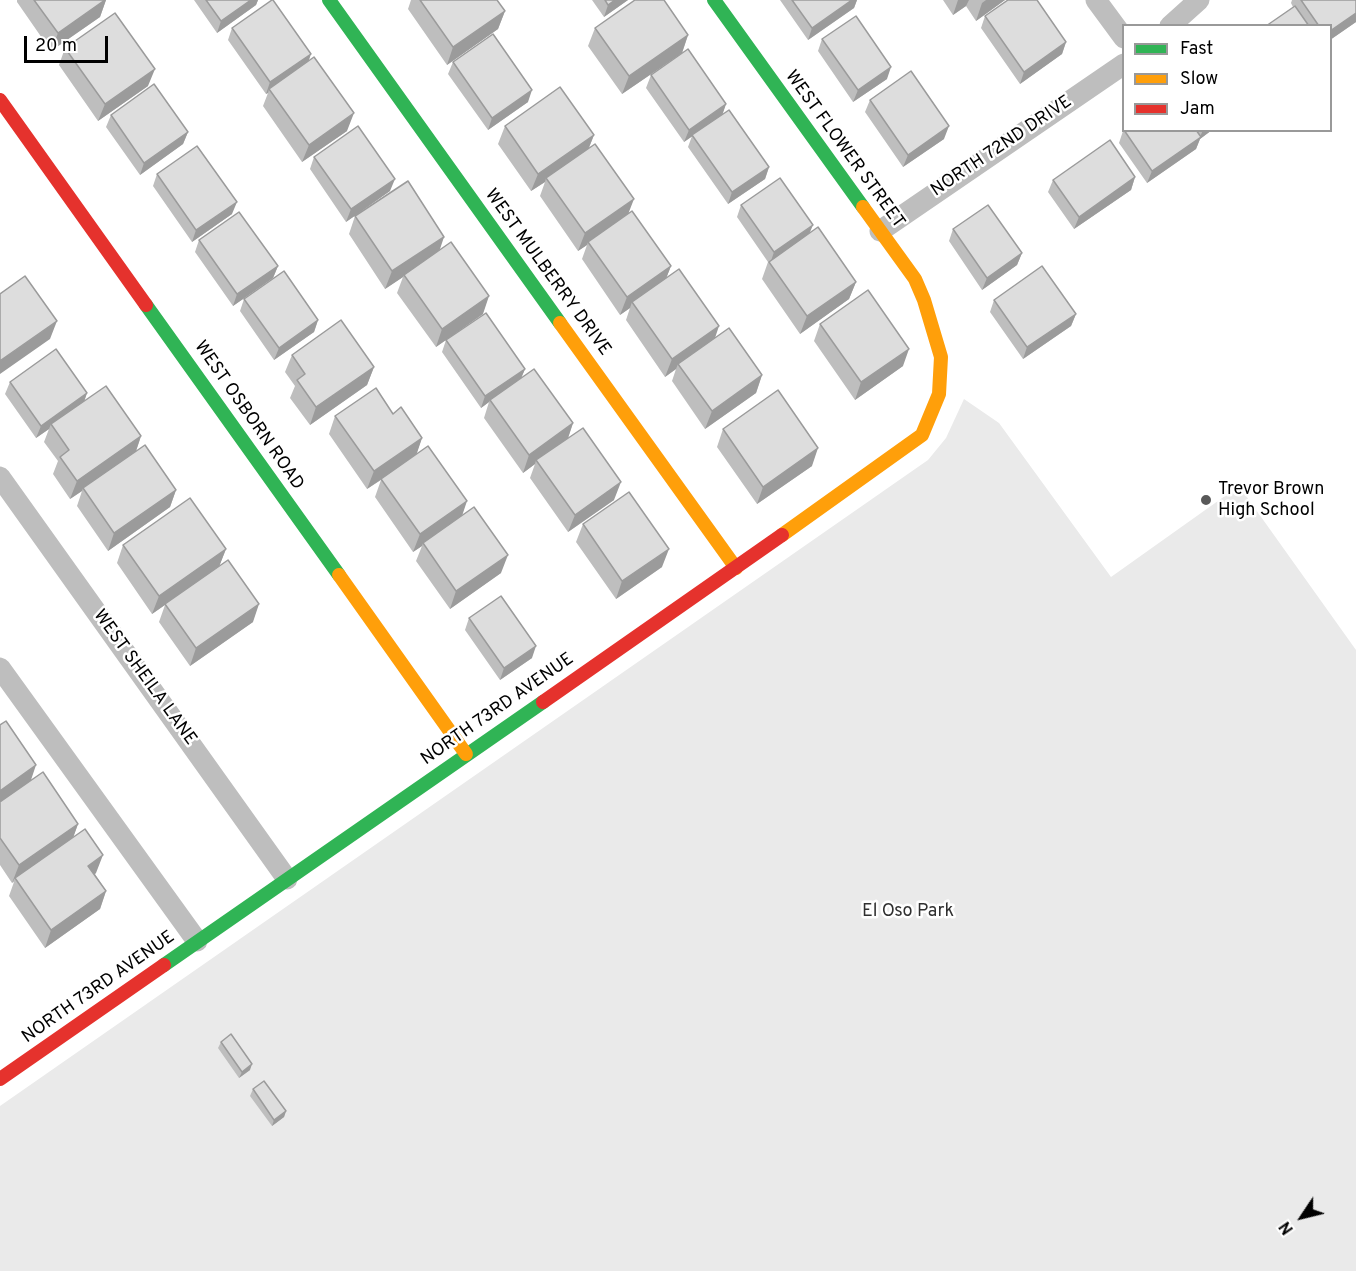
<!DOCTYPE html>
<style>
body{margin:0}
#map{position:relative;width:1356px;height:1271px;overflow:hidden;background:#fff;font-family:Overpass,sans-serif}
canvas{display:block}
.legend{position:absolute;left:1122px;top:24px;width:210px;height:108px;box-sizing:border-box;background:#fff;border:2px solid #999;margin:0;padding:8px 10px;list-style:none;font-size:18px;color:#000}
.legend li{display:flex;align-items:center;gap:12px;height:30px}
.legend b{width:30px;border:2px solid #999}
.north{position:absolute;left:1272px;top:1187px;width:60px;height:60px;-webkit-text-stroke:4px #fff;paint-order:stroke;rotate:235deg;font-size:16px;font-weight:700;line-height:24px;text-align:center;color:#000}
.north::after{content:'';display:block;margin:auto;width:21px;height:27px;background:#000;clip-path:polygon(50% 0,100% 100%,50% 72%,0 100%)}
.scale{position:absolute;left:24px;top:36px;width:84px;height:27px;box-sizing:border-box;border:3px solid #000;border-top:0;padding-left:8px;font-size:18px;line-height:21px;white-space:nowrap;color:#000;-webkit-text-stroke:4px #fff;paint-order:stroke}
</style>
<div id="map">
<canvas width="1356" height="1271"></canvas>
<ul class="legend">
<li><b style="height:8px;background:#30b455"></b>Fast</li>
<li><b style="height:8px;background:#ff9f0a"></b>Slow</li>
<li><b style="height:8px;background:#e5322d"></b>Jam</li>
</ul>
<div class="north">N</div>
<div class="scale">20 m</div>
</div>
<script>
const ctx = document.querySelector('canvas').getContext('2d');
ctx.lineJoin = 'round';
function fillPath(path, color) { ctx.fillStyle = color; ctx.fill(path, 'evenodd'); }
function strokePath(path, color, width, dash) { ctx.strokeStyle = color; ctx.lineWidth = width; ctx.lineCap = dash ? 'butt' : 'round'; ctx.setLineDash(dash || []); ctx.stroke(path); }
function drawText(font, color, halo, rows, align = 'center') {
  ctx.font = font + ' Overpass,sans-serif'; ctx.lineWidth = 5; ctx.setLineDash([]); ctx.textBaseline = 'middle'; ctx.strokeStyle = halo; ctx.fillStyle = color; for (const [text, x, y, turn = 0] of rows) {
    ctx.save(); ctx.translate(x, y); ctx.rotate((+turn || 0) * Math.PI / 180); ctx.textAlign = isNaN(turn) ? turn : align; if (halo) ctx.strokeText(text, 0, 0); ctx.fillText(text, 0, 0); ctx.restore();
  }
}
fillPath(new Path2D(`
 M964 399 999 423 1111 577 1239 486 1356 650V1271H0V1106L928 460 946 438Z`), '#eaeaea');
strokePath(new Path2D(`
 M1096 0 1124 38
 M1170 26 1199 0
 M880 231 1124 64
 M0 477 287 879
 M0 668 197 941`), '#bebebe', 21);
strokePath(new Path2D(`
 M329 0 560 323
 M714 0 863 207
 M146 305 339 575
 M164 965 543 702`), '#30b455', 14);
strokePath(new Path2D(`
 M560 323 736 568
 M782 535 922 435 939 394 941 357 924 300 915 279 863 207
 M339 575 466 754`), '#ff9f0a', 14);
strokePath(new Path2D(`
 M0 100 146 305
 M543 702 782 535
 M0 1079 164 965`), '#e5322d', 14);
fillPath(new Path2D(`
 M17 0H106L100 17 51 51 17 2Z
 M194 0H258L256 5 217 33Z
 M411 0H497L505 11 498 29 447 65 408 9Z
 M592 0H628L604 17Z
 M780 0H857L854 8 808 40Z
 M943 0H1005L976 21 966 6 953 15Z
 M1292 0H1356V22L1330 40V26H1266L1293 7 1291 3Z
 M985 16 1066 42 1062 54 1020 84 981 28Z
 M232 28 308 61 347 131 302 162 263 106 268 93 266 94 228 40Z
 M595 28 688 35 682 53 622 94 588 46Z
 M822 39 887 79 853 102 818 51Z
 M65 48 148 86 98 121 59 65Z
 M453 62 528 102 488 130 448 74Z
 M651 75 726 104 722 114 769 167 765 179 728 204 688 147 692 136 684 142 646 88Z
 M870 100 944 139 903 167 865 112Z
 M111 115 188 132 183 144 140 175 106 127Z
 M505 126 594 135 589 148 629 213 671 266 666 278 715 338 762 375 756 393 705 429 672 381 676 369 665 377 626 320 630 308 620 315 582 259 587 245 578 251 540 196 545 182 531 191 498 144Z
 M1212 130 1200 139 1196 149 1147 183 1119 143 1123 131Z
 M314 157 390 191 346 222 310 169Z
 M157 174 232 214 192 242 153 186Z
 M1135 177 1131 190 1074 229 1048 192 1053 180Z
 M741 205 810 233 856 282 849 299 800 334 762 279 768 262 737 217Z
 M355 216 439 250 483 314 436 347 397 293 403 277 385 289 349 234Z
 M953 229 1022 253 1017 265 982 290 949 241Z
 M199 240 278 266 273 278 233 306 195 252Z
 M244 299 318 320 314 332 274 360 240 311Z
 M994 300 1076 314 1071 326 1023 359 990 312Z
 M820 324 903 366 855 400 814 341Z
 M446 340 525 369 521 378 573 423 568 438 614 500 568 532 530 478 535 464 523 473 484 418 489 402 481 408 442 352Z
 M292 355 374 367 367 385 310 425 290 398 295 386 285 372Z
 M10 382 87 393 84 401 141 436 136 451 176 490 170 507 108 551 77 506 82 491 70 499 53 474 58 461 44 442 49 429 36 438 5 394Z
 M393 414 422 438 416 454 501 573 450 609 416 561 422 546 413 552 375 497 381 480 367 489 329 434 335 416Z
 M723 429 812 466 757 504 717 447Z
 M583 524 662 567 616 599 576 542Z
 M123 545 226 549 219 566 253 622 190 666 159 622 165 605 152 614 117 563Z
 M469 618 532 658 500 680 465 630Z
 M0 725 31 781 78 824 73 837 96 873 95 874 106 891 100 909 45 948 9 896 14 882 12 883 0 865Z
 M221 1042 250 1070 239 1078 218 1048Z
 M253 1089 286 1111 284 1117 272 1126 250 1096Z`), '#bebebe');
fillPath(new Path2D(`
 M105 0H106L100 17 51 51 58 33Z
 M251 0H258L256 5 217 33 221 21Z
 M615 0H628L604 17 608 5Z
 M852 0H857L854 8 808 40 812 28Z
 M958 0H969L966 6 953 15Z
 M986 0H1005L976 21 982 3Z
 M505 11 498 29 447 65 453 47Z
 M1356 13V22L1330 40V31Z
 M688 35 682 53 622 94 629 76Z
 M1066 42 1062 54 1020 84 1024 72Z
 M311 54 307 66 269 89 268 93 266 94 270 82Z
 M891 67 887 79 853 102 858 90Z
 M155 69 148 86 98 121 105 104Z
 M532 90 528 102 488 130 492 118Z
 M726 104 722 116 684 142 689 130Z
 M354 113 347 131 302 162 309 145Z
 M949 126 944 139 903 167 908 155Z
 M1203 130H1212L1200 139 1196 149 1147 183 1152 171 1200 137Z
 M188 132 183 144 140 175 144 163Z
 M594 135 587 152 546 178 545 182 531 191 538 174Z
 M769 167 765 179 728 204 732 192Z
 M1135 177 1131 190 1074 229 1079 217Z
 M395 179 390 191 346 222 351 209Z
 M634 199 627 217 588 242 587 245 578 251 585 233Z
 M237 202 232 214 192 242 196 230Z
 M813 225 808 237 770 264 774 252Z
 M444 237 438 255 404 275 403 277 385 289 392 271Z
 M1022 253 1017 265 982 290 987 278Z
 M278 266 273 278 233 306 237 294Z
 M671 266 664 284 632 302 630 308 620 315 627 297Z
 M856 282 849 299 800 334 807 316Z
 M489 296 483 314 436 347 442 329Z
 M1076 314 1071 326 1023 359 1027 347Z
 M318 320 314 332 274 360 279 348Z
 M57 321 50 339 0 374V361Z
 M719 326 713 344 678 364 676 369 665 377 672 359Z
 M909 349 903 366 855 400 861 382Z
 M374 367 367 385 310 425 316 407Z
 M525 369 520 381 490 400 489 402 481 408 485 396Z
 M762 375 756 393 705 429 712 411Z
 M87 393 83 405 51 424 49 429 36 438 41 426Z
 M573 423 567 441 536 460 535 464 523 473 529 455Z
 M141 436 135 454 83 488 82 491 70 499 77 481Z
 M422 438 416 456 367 489 374 471Z
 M818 448 812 466 757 504 763 487Z
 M621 482 614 500 568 532 575 515Z
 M176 490 170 507 108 551 114 533Z
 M467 501 461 519 423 543 422 546 413 552 420 534Z
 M226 549 219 567 152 614 159 596Z
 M669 549 662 567 616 599 622 581Z
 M508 555 501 573 450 609 456 591Z
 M259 604 253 622 190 666 196 648Z
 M536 646 532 658 500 680 504 668Z
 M36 765 30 783 0 804V791Z
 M78 824 72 841 15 878 12 883 19 865Z
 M103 855 96 873 82 883 88 866Z
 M106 891 100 909 45 948 51 930Z
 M252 1064 250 1070 239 1078 242 1072Z
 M286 1111 284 1117 272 1126 274 1120Z`), '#9b9b9b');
const building = new Path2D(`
 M34 0H105L58 33Z
 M206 0H251L221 21Z
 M272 0H273L311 54 270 82 232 28Z
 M420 0H497L505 11 453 47Z
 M605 0H615L608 5Z
 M635 0H664L688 35 629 76 595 28Z
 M792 0H852L812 28Z
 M1008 0H1037L1066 42 1024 72 985 16Z
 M1301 0H1356V13L1330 31V26H1319Z
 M1295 6 1309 26H1266Z
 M115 13 155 69 105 104 65 48Z
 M856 16 891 67 858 90 822 39Z
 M493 34 532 90 492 118 453 62Z
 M688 49 726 104 689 130 651 75Z
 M314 57 354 113 309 145 269 89Z
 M911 71 949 126 908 155 870 100Z
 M154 84 188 132 144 163 111 115Z
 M560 87 594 135 538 174 505 126Z
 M729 110 769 167 732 192 692 135Z
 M358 126 395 179 351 209 314 157Z
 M1124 130H1196L1201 137 1152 171Z
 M1110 140 1135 177 1079 217 1053 180Z
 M595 144 634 199 585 233 546 178Z
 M197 146 237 202 196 230 157 174Z
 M780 178 813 225 774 252 741 205Z
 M408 181 444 237 392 271 355 216Z
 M988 205 1022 253 987 278 953 229Z
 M632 211 671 266 627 297 588 242Z
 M239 212 278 266 237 294 199 240Z
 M818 227 856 282 807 316 769 262Z
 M451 242 489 296 442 329 404 275Z
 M1042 266 1076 314 1027 347 994 300Z
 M679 269 719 326 672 359 632 302Z
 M284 271 318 320 279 348 244 299Z
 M25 276 57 321 0 361V294Z
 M868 290 909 349 861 382 820 324Z
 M486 313 525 369 485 396 446 340Z
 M341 320 374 367 316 407 297 380 305 374 292 355Z
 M729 328 762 375 712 411 678 364Z
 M56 349 87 393 41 426 10 382Z
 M534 369 573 423 529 455 490 400Z
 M106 386 141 436 77 481 60 457 69 450 51 424Z
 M376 388 393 414 401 407 422 438 374 471 335 416Z
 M778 390 818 448 763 487 723 429Z
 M583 428 621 482 575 515 536 460Z
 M145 445 176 490 114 533 83 488Z
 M428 446 467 501 420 534 381 479Z
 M629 492 669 549 622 581 583 524Z
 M190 498 226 549 159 596 123 545Z
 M474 507 508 555 456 591 423 543Z
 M228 560 259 604 196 648 165 604Z
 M501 596 536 646 504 668 469 618Z
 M6 721 36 765 0 791V725Z
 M43 772 78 824 19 865 0 838V802Z
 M85 829 103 855 88 866 106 891 51 930 15 878Z
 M231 1034 252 1064 242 1072 221 1042Z
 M264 1081 286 1111 274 1120 253 1089Z`);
fillPath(building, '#ddd');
strokePath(building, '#9b9b9b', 1.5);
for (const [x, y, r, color] of [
 [1206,500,6,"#595959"]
]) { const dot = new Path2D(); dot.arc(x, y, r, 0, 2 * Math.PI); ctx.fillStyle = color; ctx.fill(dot); strokePath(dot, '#fff', 2); }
drawText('18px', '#000', '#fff', [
 ["NORTH 72ND DRIVE",1002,147,-34],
 ["WEST FLOWER STREET",844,150,54],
 ["WEST MULBERRY DRIVE",547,273,54],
 ["WEST OSBORN ROAD",248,416,55],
 ["WEST SHEILA LANE",144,678,54],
 ["NORTH 73RD AVENUE",498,710,-35],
 ["NORTH 73RD AVENUE",99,988,-35]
]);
drawText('18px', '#000', '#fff', [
 ["Trevor Brown",1218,490],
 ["High School",1218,511]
], 'left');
drawText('18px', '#303030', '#fff', [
 ["El Oso Park",908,912]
]);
</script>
